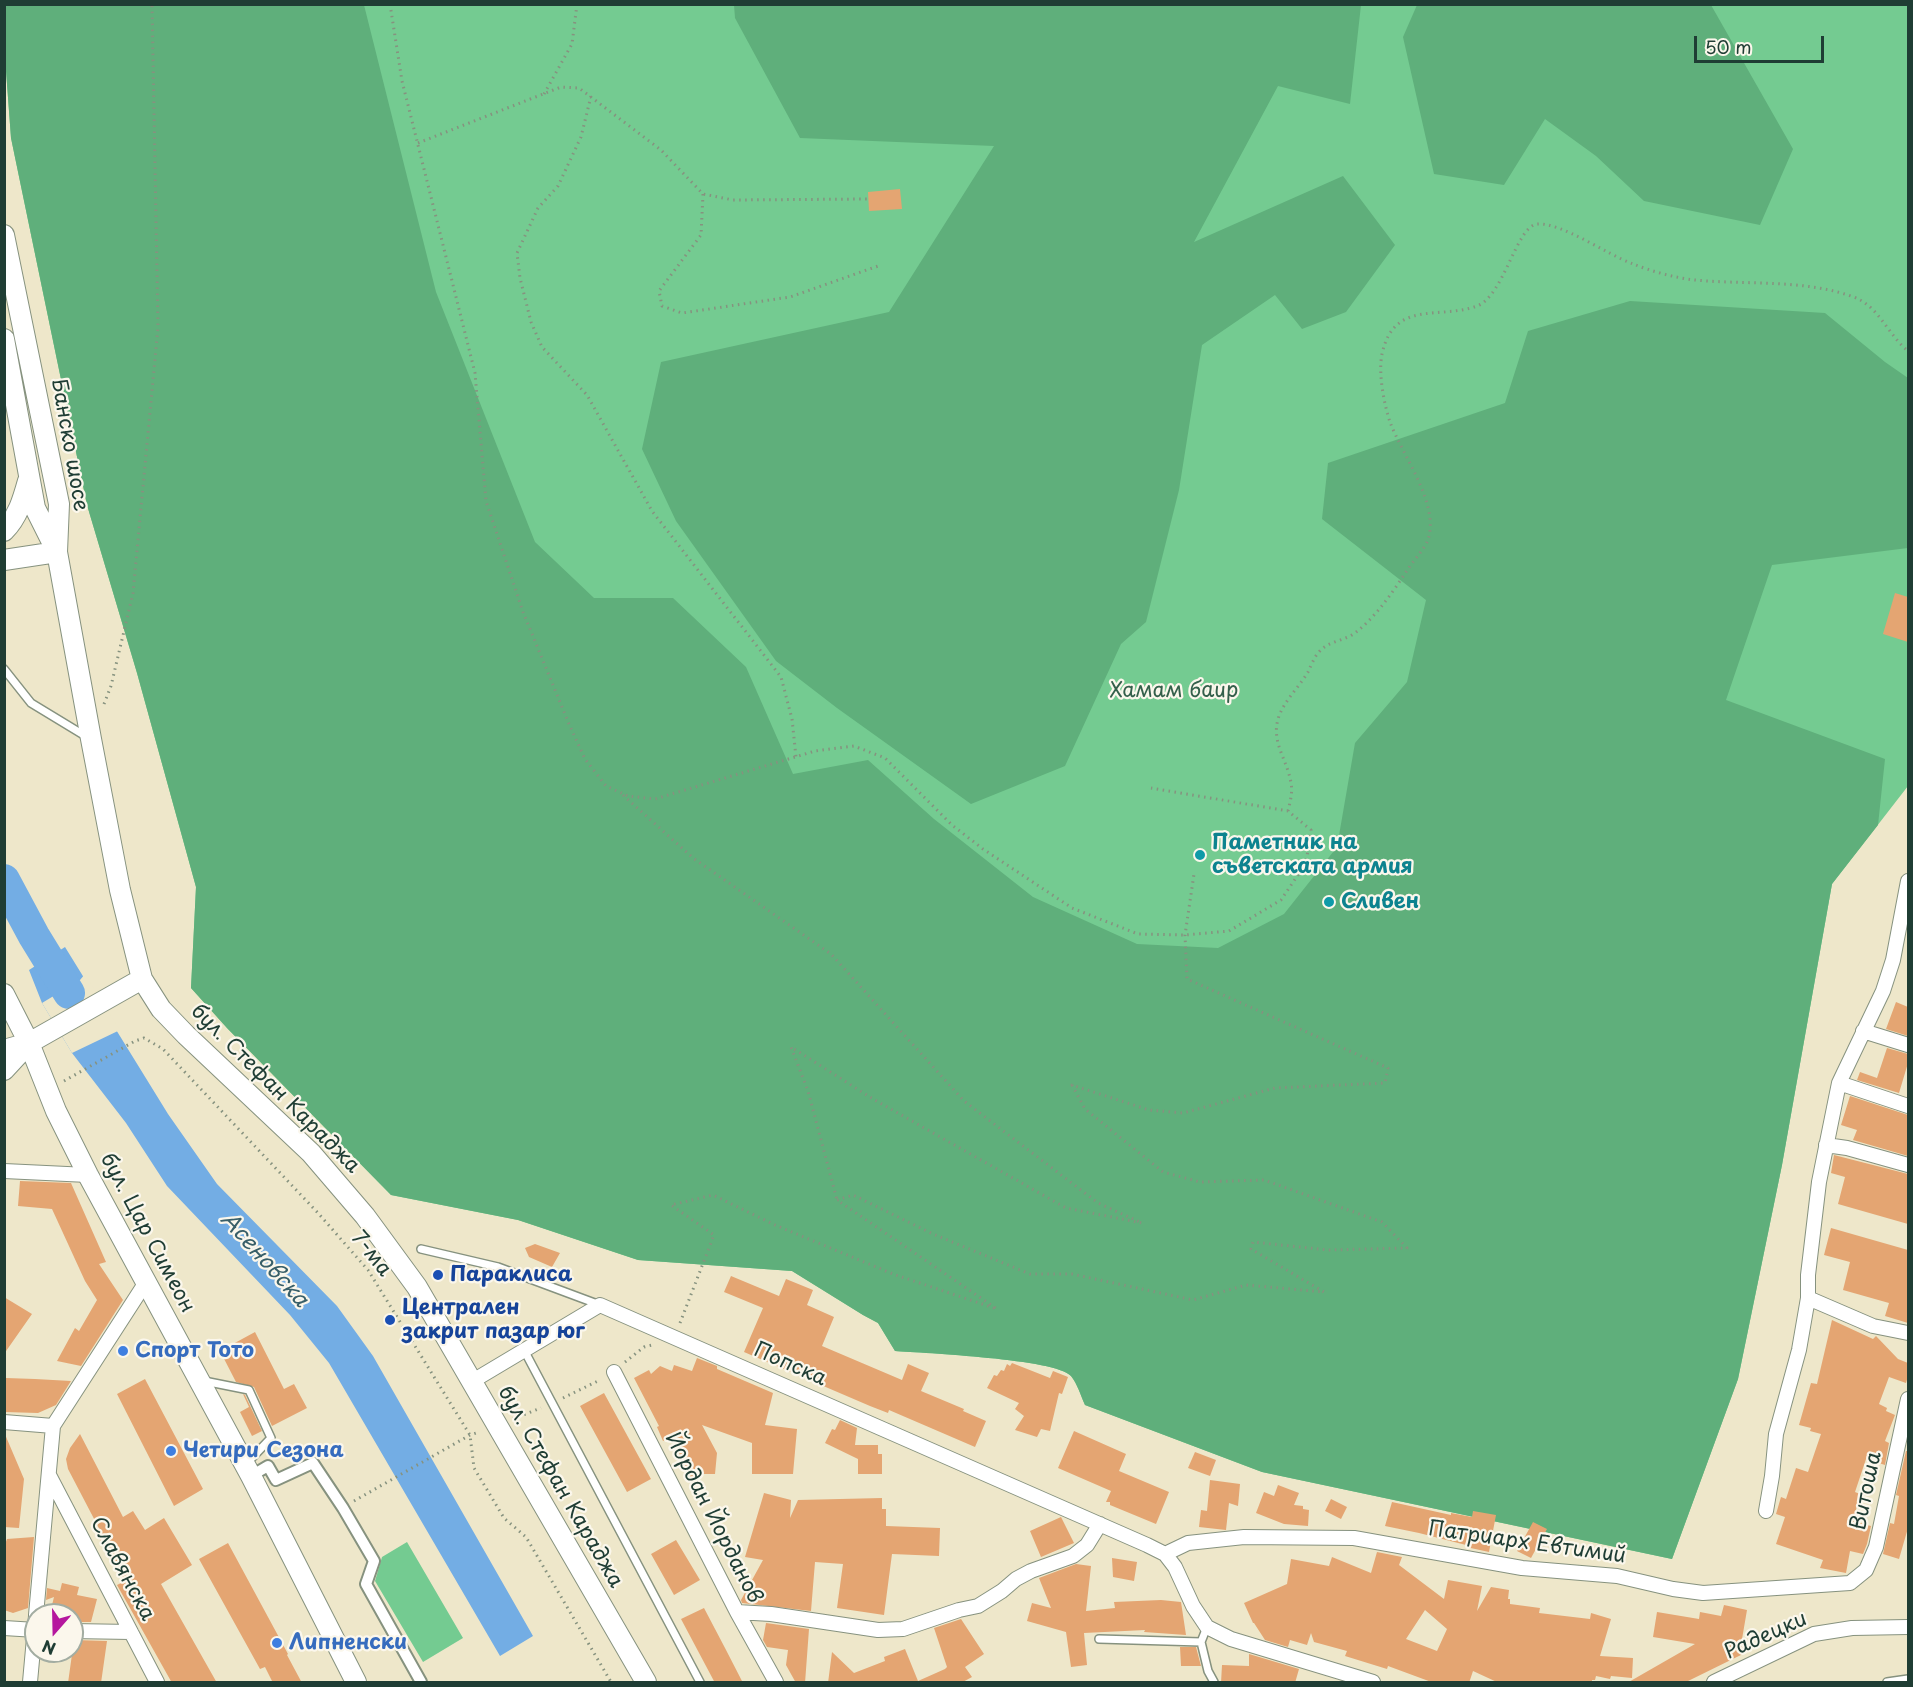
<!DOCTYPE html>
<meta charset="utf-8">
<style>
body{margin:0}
#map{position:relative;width:1913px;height:1687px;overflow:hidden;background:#eee7ca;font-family:"Playpen Sans",sans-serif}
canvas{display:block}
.frame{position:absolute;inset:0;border:6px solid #1f3d34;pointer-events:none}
.north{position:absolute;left:24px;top:1603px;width:60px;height:60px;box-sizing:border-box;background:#fbf7ec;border:2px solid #a3ada2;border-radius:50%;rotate:200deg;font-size:16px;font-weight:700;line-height:24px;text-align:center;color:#1f3d34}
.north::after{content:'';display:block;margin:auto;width:21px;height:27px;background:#b5179e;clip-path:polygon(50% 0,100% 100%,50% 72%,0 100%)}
.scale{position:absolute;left:1694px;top:36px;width:130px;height:27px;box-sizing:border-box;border:3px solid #1f3d34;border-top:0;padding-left:8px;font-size:18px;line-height:21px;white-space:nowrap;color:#1f3d34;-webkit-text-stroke:4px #fbf7ec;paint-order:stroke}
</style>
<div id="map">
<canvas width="1913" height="1687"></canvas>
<div class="frame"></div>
<div class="north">N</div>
<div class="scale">50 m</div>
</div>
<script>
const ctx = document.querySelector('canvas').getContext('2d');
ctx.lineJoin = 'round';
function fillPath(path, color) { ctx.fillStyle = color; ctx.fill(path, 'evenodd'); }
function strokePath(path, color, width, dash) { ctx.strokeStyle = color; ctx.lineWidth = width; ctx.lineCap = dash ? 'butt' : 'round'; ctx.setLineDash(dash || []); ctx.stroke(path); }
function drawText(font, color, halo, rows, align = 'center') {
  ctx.font = font + ' "Playpen Sans",sans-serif'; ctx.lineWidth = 4.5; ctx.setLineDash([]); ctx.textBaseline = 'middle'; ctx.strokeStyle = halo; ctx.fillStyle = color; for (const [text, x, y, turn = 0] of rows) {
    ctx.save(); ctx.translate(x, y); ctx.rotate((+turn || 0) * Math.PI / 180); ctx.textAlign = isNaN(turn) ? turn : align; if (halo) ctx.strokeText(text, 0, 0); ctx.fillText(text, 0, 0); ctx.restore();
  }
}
fillPath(new Path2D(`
 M4 5H1908V786L1832 884 1782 1165 1738 1379 1672 1559 1262 1472 1085 1405C1081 1396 1077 1383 1071 1376 1057 1359 923 1353 895 1351L878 1323 863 1315 792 1271 638 1260 518 1220 391 1195 227 1028 191 988 196 887 137 673 87 505 11 138 5 57Z
 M407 1542 463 1638 423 1662 375 1581 382 1557Z`), '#74cb91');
fillPath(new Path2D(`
 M4 5H364L436 292 535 542 594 598H673L746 667 793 774 868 760 934 819 1033 897 1137 944 1218 948 1284 914 1337 847 1355 743 1407 682 1426 600 1322 519 1328 463 1505 403 1528 331 1630 301 1825 313 1885 362 1908 378V548L1772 565 1726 700 1885 759 1878 825 1832 884 1782 1165 1738 1379 1672 1559 1262 1472 1085 1405C1081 1396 1077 1383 1071 1376 1057 1359 923 1353 895 1351L878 1323 863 1315 792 1271 638 1260 518 1220 391 1195 227 1028 191 988 196 887 137 673 87 505 11 138 5 57Z
 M734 5H1361L1350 104 1278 86 1194 242 1343 176 1395 245 1346 312 1302 329 1275 295 1202 345 1179 490 1146 622 1121 644 1065 766 971 804 837 708 776 661 676 521 642 449 661 362 889 312 994 146 800 138 735 18Z
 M1417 5H1711L1793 149 1760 225 1644 201 1596 156 1545 119 1504 185 1434 174 1403 37Z`), '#5faf7b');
fillPath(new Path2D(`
 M65 947 168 1114 217 1184 337 1306 373 1356 533 1636 500 1656 329 1363 290 1315 167 1186 126 1123 72 1053 42 1003 29 970Z`), '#73ade4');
fillPath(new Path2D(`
 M85 974 120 1030 72 1053 42 1003 80 980Z`), '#eee7ca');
strokePath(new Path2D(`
 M4 880 34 936 69 993`), '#73ade4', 32);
fillPath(new Path2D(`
 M900 189 902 209 869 211 868 192Z
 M1895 593 1908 597V642L1883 634Z
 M1896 1002 1908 1007V1036L1886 1029Z
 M1887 1048 1908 1054V1063L1899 1093 1857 1080 1860 1072 1877 1078Z
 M1850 1096 1908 1115V1156L1853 1140 1857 1130 1841 1125Z
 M1834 1155 1908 1174V1224L1838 1204 1845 1177 1831 1173Z
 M20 1181 71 1183 106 1262 99 1264 123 1300 81 1366 57 1361 75 1328 79 1331 97 1300 85 1281 52 1209 18 1206Z
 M1831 1228 1908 1250V1323L1885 1316 1889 1303 1843 1290 1850 1262 1824 1255Z
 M535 1244 560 1253 552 1267 529 1257 525 1248Z
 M731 1276 779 1296 786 1279 813 1290 807 1305 834 1317 822 1346 902 1380 908 1364 929 1373 921 1391 964 1409 963 1411 986 1421 975 1447 889 1410 888 1413 870 1406 744 1352 763 1308 724 1292Z
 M4 1297 32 1314 4 1354Z
 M1832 1320 1873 1339 1876 1336 1898 1359 1908 1363V1376L1906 1383 1889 1377 1879 1404 1887 1408 1886 1411 1895 1415 1885 1441 1889 1443 1885 1465 1866 1459 1855 1492 1860 1494 1853 1521 1871 1526 1867 1544 1863 1554 1850 1551 1846 1573 1820 1568 1823 1560 1776 1544 1785 1517 1776 1514 1781 1497 1786 1499 1796 1468 1808 1472 1821 1434 1810 1431 1811 1428 1799 1425 1811 1383 1817 1384Z
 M255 1332 284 1389 294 1384 307 1408 272 1426 254 1387 236 1382 220 1351Z
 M697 1358 717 1366V1369L773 1393 765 1425 797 1429 793 1474H752V1443L702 1425 717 1453 715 1474H703L702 1477 691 1478 671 1437 663 1441 657 1427 659 1426 634 1378 649 1370 651 1374 660 1366 672 1371 674 1365 692 1371Z
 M1012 1363 1050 1378 1053 1371 1068 1377 1062 1394 1059 1393 1050 1431 1041 1429 1037 1437 1015 1430 1024 1416 1015 1409 1019 1403 987 1388 994 1375 997 1376 1001 1370 1004 1371 1007 1364 1010 1366Z
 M6 1378 35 1379 71 1381 56 1405 38 1413 4 1412Z
 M145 1379 203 1489 174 1506 117 1394Z
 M604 1393 651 1479 627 1492 580 1406Z
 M243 1394 245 1395 262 1431 252 1436 240 1412 249 1407Z
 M840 1420 857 1428 855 1445H878V1454H882V1474H858V1459L825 1443 832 1429 835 1430Z
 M1074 1431 1126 1454 1119 1471 1169 1492 1156 1524 1110 1505V1502H1106L1111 1491 1058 1468Z
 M4 1432 24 1479 19 1528 4 1527Z
 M80 1434 123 1517 133 1511 145 1530 164 1518 192 1565 161 1584 217 1683H172L117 1585 125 1581 99 1538 103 1536 68 1469 66 1459 70 1448Z
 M1906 1451H1908V1528L1899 1559 1883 1554 1890 1523 1894 1524 1899 1496 1896 1495Z
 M1195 1452 1216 1460 1210 1476 1188 1468Z
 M1210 1480 1240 1484 1238 1506 1229 1503 1226 1530 1199 1527 1201 1510 1207 1511Z
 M1278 1485 1299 1493 1294 1505 1303 1506V1509L1309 1510 1308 1526 1284 1524 1256 1513 1264 1492 1274 1496Z
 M764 1493 791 1500 790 1518 798 1500 882 1498V1509H886V1526L940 1528 939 1556 892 1554 884 1615 837 1608 843 1564 815 1562 811 1611 742 1603 741 1600 763 1560 745 1557Z
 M1331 1499 1347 1507 1341 1519 1325 1511Z
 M1392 1502 1451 1515V1513L1472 1517 1473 1511 1496 1515 1489 1552 1466 1547V1545L1419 1533 1385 1526Z
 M1061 1517 1074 1543 1041 1557 1030 1531Z
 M1533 1522 1547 1529 1531 1558 1517 1551Z
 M34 1537 28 1608 13 1613 4 1610V1547L7 1539Z
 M676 1540 700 1580 674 1595 651 1554Z
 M228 1543 288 1654 287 1655 302 1683H273L265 1667 260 1669 199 1559Z
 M1377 1552 1402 1557 1399 1565 1444 1599 1448 1580 1482 1586 1477 1611 1491 1587 1509 1590 1508 1599H1510V1604L1540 1608 1539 1613 1590 1619 1591 1613 1611 1619 1600 1656 1633 1658 1632 1678 1611 1676 1610 1679 1596 1676 1595 1680H1592V1683H1499L1473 1671 1469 1683H1434L1388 1666 1387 1669 1345 1656 1347 1651 1314 1642 1311 1633 1307 1645 1290 1640 1288 1647 1265 1640 1254 1623H1253L1244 1603 1287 1584 1291 1559 1329 1566 1332 1557 1371 1573ZM1425 1610 1447 1629 1437 1651 1406 1639Z
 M1112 1558 1137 1562 1134 1581 1113 1577Z
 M1076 1564 1091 1566 1086 1611 1115 1608 1114 1602 1161 1600 1181 1602 1186 1635 1144 1632 1145 1630 1084 1633 1087 1665 1071 1667 1066 1632 1027 1621 1032 1603 1051 1608 1039 1578Z
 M62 1583 79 1587 77 1595 97 1599 91 1622H77L78 1616 51 1609 54 1597 46 1600 47 1588 60 1591Z
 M1724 1605 1747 1610 1741 1645 1745 1653 1684 1683H1627L1695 1644 1653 1637 1657 1612 1699 1619 1700 1612 1721 1616Z
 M704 1608 725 1648 743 1683H715L681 1619Z
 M961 1619 984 1654 965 1667 972 1677 961 1683H828L832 1652 854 1673 885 1661 884 1657 905 1649 918 1681 945 1669 947 1667 934 1628Z
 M766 1623 809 1629 805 1683H796L786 1665 788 1650 767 1647 763 1640Z
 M74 1640 107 1641 101 1683H68Z
 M1180 1647H1196L1201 1666H1181Z
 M1249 1654 1299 1669 1295 1683H1221L1222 1665 1249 1666Z`), '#e4a572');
const service = new Path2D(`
 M4 669 31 703 87 737
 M421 1249 498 1267 600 1305
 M524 1350 700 1682
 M204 1381 249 1390 271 1438 247 1463
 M1207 1627 1201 1642 1208 1671 1214 1682
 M1099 1639 1201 1642
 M1887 1682 1908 1679`);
const pedestrian = new Path2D(`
 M251 1476 268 1466 276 1480 313 1463 343 1508 374 1561 366 1584 421 1682`);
const minor = new Path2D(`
 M1908 881 1893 960 1883 991 1839 1083 1819 1182 1808 1275V1298L1873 1326 1908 1333
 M1863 1031 1908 1045
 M1839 1083 1908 1106
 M1826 1145 1847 1148 1908 1165
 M4 1171 88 1175
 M614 1372 737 1612 776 1682
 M471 1382 600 1305 1147 1545 1165 1554 1175 1567 1193 1606 1207 1627 1231 1639 1373 1682
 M4 1422 53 1426
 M49 1475 157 1682
 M1766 1511 1772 1476 1776 1434 1799 1350 1808 1298
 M1165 1554 1188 1543 1244 1537 1354 1538 1522 1568 1617 1576 1673 1589 1703 1593 1850 1583 1866 1570 1876 1547 1908 1399
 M737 1612 771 1614 878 1630 903 1629 959 1610 978 1606 1002 1591 1016 1579 1031 1571 1073 1556 1087 1545 1100 1524
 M36 1615 53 1426 146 1282
 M4 1628 36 1630
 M72 1631 131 1632
 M30 1682 36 1616
 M1714 1682 1814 1634 1852 1628 1908 1627`);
const secondary = new Path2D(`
 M4 235 59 504 57 552 91 739 120 890 142 979 161 1009 186 1035 311 1153 365 1216 417 1287 646 1682
 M4 339 35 508 56 550
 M4 531C18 517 23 499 28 481
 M4 560 57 552
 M4 994 29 1043 56 1111 88 1175 251 1476 356 1682
 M4 1050 29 1043 142 979
 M4 1070 29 1043`);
strokePath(service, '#86927f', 10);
strokePath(pedestrian, '#86927f', 14);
strokePath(minor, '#86927f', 16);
strokePath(secondary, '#86927f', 22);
strokePath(new Path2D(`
 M390 4 402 81 475 373 486 501 523 612 569 724 585 759 606 786 628 796 655 799 815 751 854 746 885 758 952 825 983 849 1072 908 1138 934 1185 935 1229 931 1281 900 1306 863 1311 830 1288 811 1151 788
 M544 94 572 44 577 4
 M591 96 581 137 558 186 538 208 517 253 520 278 531 322 542 347 587 395 652 511 781 677 792 719 796 757
 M418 143 561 87 579 88 661 150 703 194 733 200 868 199
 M703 194 701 235 659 291 662 306 682 313 790 297 881 265
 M104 704 111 686 133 593 158 327 152 4
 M623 795 693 858 831 954 964 1101 1098 1203 1142 1223 1066 1208 873 1099 791 1047 808 1091 837 1200
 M1288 811C1290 802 1293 792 1291 783 1287 758 1270 742 1279 716 1285 700 1299 687 1308 672 1311 666 1314 657 1319 652 1328 641 1344 641 1355 633 1378 615 1394 590 1410 566 1416 558 1423 550 1427 542 1442 507 1402 455 1390 422 1384 404 1378 373 1382 354 1394 299 1439 320 1477 306 1504 296 1516 227 1537 224 1561 222 1608 255 1633 264 1651 271 1675 278 1695 280 1747 285 1801 279 1851 296 1879 305 1887 334 1908 351
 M64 1081 135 1041 144 1038 163 1049 318 1213 368 1270 470 1435 474 1468 504 1518 526 1537 611 1682
 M680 1323 714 1235 671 1205 713 1195 775 1225 893 1274 997 1309 837 1200 853 1195 933 1234 1030 1274H1072L1193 1300 1246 1285 1324 1292 1251 1249 1253 1242 1328 1250 1407 1248 1382 1222 1264 1180 1200 1182 1163 1172 1085 1109 1072 1085 1149 1110 1183 1113 1275 1088 1385 1083 1388 1068 1187 979 1185 935 1194 874
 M625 1362 644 1347 652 1345
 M563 1398 600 1380
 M513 1419 541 1408
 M354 1501 470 1435 479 1432`), '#86927f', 3, [1.5, 4.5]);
strokePath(service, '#fff', 7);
strokePath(pedestrian, '#fff', 10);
strokePath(minor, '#fff', 14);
strokePath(secondary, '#fff', 20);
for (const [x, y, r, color] of [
 [1200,855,6,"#0f9aa8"],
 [1329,902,6,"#0f9aa8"],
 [438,1275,6,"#1a4fb4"],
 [390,1320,6,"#1a4fb4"],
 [123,1351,6,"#3f7fe0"],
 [171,1451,6,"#3f7fe0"],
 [277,1643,6,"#3f7fe0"]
]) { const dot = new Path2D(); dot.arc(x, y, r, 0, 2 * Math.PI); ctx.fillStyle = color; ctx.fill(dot); strokePath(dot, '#fbf7ec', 2); }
drawText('21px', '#1f3d34', '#fbf7ec', [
 ["Банско шосе",69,445,80],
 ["бул. Стефан Караджа",275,1089,45],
 ["бул. Цар Симеон",147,1233,62],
 ["7-ма",371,1254,52],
 ["Попска",790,1365,24],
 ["бул. Стефан Караджа",560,1487,60],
 ["Витоша",1867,1491,-78],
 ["Йордан Йорданов",713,1518,63],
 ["Патриарх Евтимий",1527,1543,8],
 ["Славянска",122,1569,62],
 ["Радецки",1766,1636,-24]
]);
drawText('21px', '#34604b', '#fbf7ec', [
 ["Хамам баир",1174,691]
]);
drawText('bold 21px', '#0d838f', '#fbf7ec', [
 ["Паметник на",1212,843],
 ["съветската армия",1212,867],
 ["Сливен",1341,902]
], 'left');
drawText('bold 21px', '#164399', '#fbf7ec', [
 ["Параклиса",450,1275],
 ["Централен",402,1308],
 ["закрит пазар юг",402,1332]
], 'left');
drawText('bold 21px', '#366cbe', '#fbf7ec', [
 ["Спорт Тото",135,1351],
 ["Четири Сезона",183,1451],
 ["Липненски",289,1643]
], 'left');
drawText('italic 22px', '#385f69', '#fbf7ec', [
 ["Асеновска",264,1260,48]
]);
</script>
